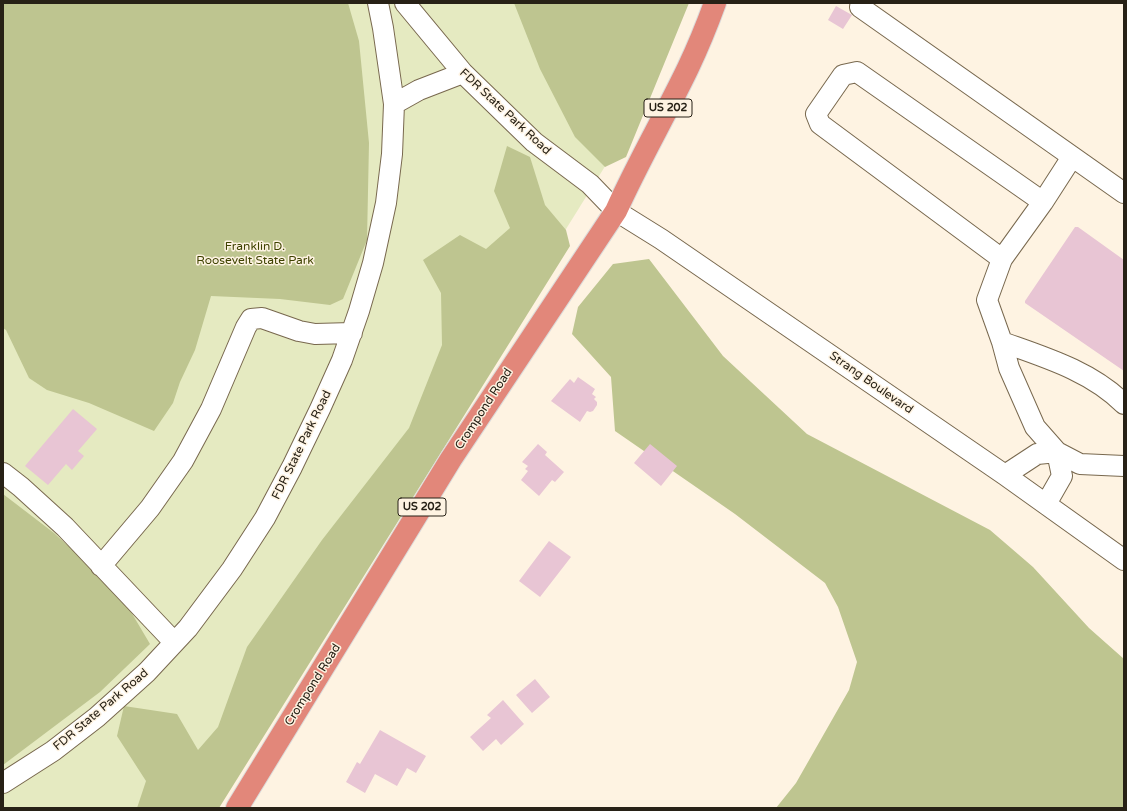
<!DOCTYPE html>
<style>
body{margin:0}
#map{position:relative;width:1127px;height:811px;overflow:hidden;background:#fef3e2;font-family:"Varela Round",sans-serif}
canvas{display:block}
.frame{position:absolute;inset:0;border:4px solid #272116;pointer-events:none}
</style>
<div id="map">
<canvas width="1127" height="811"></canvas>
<div class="frame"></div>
</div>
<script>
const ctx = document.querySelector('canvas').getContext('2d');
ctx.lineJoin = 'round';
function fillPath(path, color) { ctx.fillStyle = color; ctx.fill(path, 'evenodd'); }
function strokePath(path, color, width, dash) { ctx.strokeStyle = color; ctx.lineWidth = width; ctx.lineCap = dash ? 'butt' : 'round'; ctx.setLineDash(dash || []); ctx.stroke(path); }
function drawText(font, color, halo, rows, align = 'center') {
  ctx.font = font + ' "Varela Round",sans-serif'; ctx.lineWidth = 3; ctx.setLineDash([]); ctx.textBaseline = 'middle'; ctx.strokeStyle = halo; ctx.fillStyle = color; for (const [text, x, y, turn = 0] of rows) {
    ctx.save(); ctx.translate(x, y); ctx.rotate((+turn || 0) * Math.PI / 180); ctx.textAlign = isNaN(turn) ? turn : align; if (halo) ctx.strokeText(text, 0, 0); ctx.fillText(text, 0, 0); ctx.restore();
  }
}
fillPath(new Path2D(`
 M3 3H675L622 139 206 808H3Z`), '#e5eac1');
fillPath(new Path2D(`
 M3 3H348L359 41 369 143 367 240 343 299 330 305 280 299 211 296 195 350 180 382 173 403 154 431 89 403 47 390 29 378 6 330 3 328Z
 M514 3H689L626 157 605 167 575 137 540 69Z
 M507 146 530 157 545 205 566 230 570 246 219 808H137L146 781 117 736 124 706 177 714 198 750 218 727 247 647 322 540 409 428 442 345 441 293 423 260 460 235 486 249 510 228 494 191Z
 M649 259 723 356 807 434 990 530 1033 567 1089 628 1124 659V808H776L796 783 849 690 857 662 838 607 825 583 735 514 615 431 611 377 572 334 578 307 613 264Z
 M3 494 54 533 121 595 150 644 100 692 3 765Z`), '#bec590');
fillPath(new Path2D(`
 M836 6 852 15 843 29 828 20Z
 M1075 227H1078L1124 260V371L1025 303V301Z
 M578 377 595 389 592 394 596 397 594 399 597 402V405L593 411 590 412 587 411 580 422 551 401 570 379 574 383Z
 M73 409 97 429 78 451 84 456 72 470 66 464 48 485 25 466Z
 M538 444 547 452 545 455 564 472 555 482 552 480 539 496 521 480 528 471 525 469 528 466 522 462Z
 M650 444 677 466 661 486 634 463Z
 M549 541 571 557 540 597 519 581Z
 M535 679 550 697 532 713 516 695Z
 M503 700 524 724 501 745 496 739 483 751 470 737 491 718 487 715Z
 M380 730 426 756 416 773 407 768 397 786 375 774 365 793 346 782 357 762 360 764Z`), '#e8c5d4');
const minor = new Path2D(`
 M405 3 463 73 534 142 590 184 616 211 661 239 1005 475 1124 560
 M863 3 860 7 1124 193
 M394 104 419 90 463 73
 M1043 202 857 72 843 75 816 114 820 124 1002 259 987 300 1002 342 1009 368 1035 427 1057 452 1080 464 1124 466
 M1002 259 1043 202 1072 157
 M1002 342C1044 357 1091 371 1124 404
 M3 473 21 487 65 527 174 642
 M1005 475 1037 454 1057 452 1062 476 1046 504
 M101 566 150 508 183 461 211 409 246 327 251 319 262 318 299 331 315 334 352 333
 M3 783 53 751 97 717 147 672 188 628 232 569 265 518 292 467 320 409 342 360 359 311 373 263 386 203 392 154 394 104 383 28 378 3`);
const highway = new Path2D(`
 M237 808 451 459 616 211C638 162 665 116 688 68 698 47 707 25 715 3`);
strokePath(minor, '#78684e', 22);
strokePath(highway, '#dcdbda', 24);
strokePath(minor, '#fff', 20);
strokePath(highway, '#e2877a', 22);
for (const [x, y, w] of [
 [668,108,48],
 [422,507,48]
]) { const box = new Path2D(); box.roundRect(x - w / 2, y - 9, w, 18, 3); ctx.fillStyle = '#fef3e2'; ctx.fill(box); strokePath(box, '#272116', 1); }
drawText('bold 11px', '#272116', null, [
 ["US 202",668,108],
 ["US 202",422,507]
]);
drawText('12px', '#272116', '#fef3e2', [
 ["FDR State Park Road",505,112,43],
 ["Strang Boulevard",871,383,35],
 ["Crompond Road",484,409,-57],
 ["FDR State Park Road",302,445,-64],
 ["Crompond Road",313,685,-58],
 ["FDR State Park Road",101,710,-40]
]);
drawText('12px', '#3e4200', '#fef3e2', [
 ["Franklin D.",255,247],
 ["Roosevelt State Park",255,261]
]);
</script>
